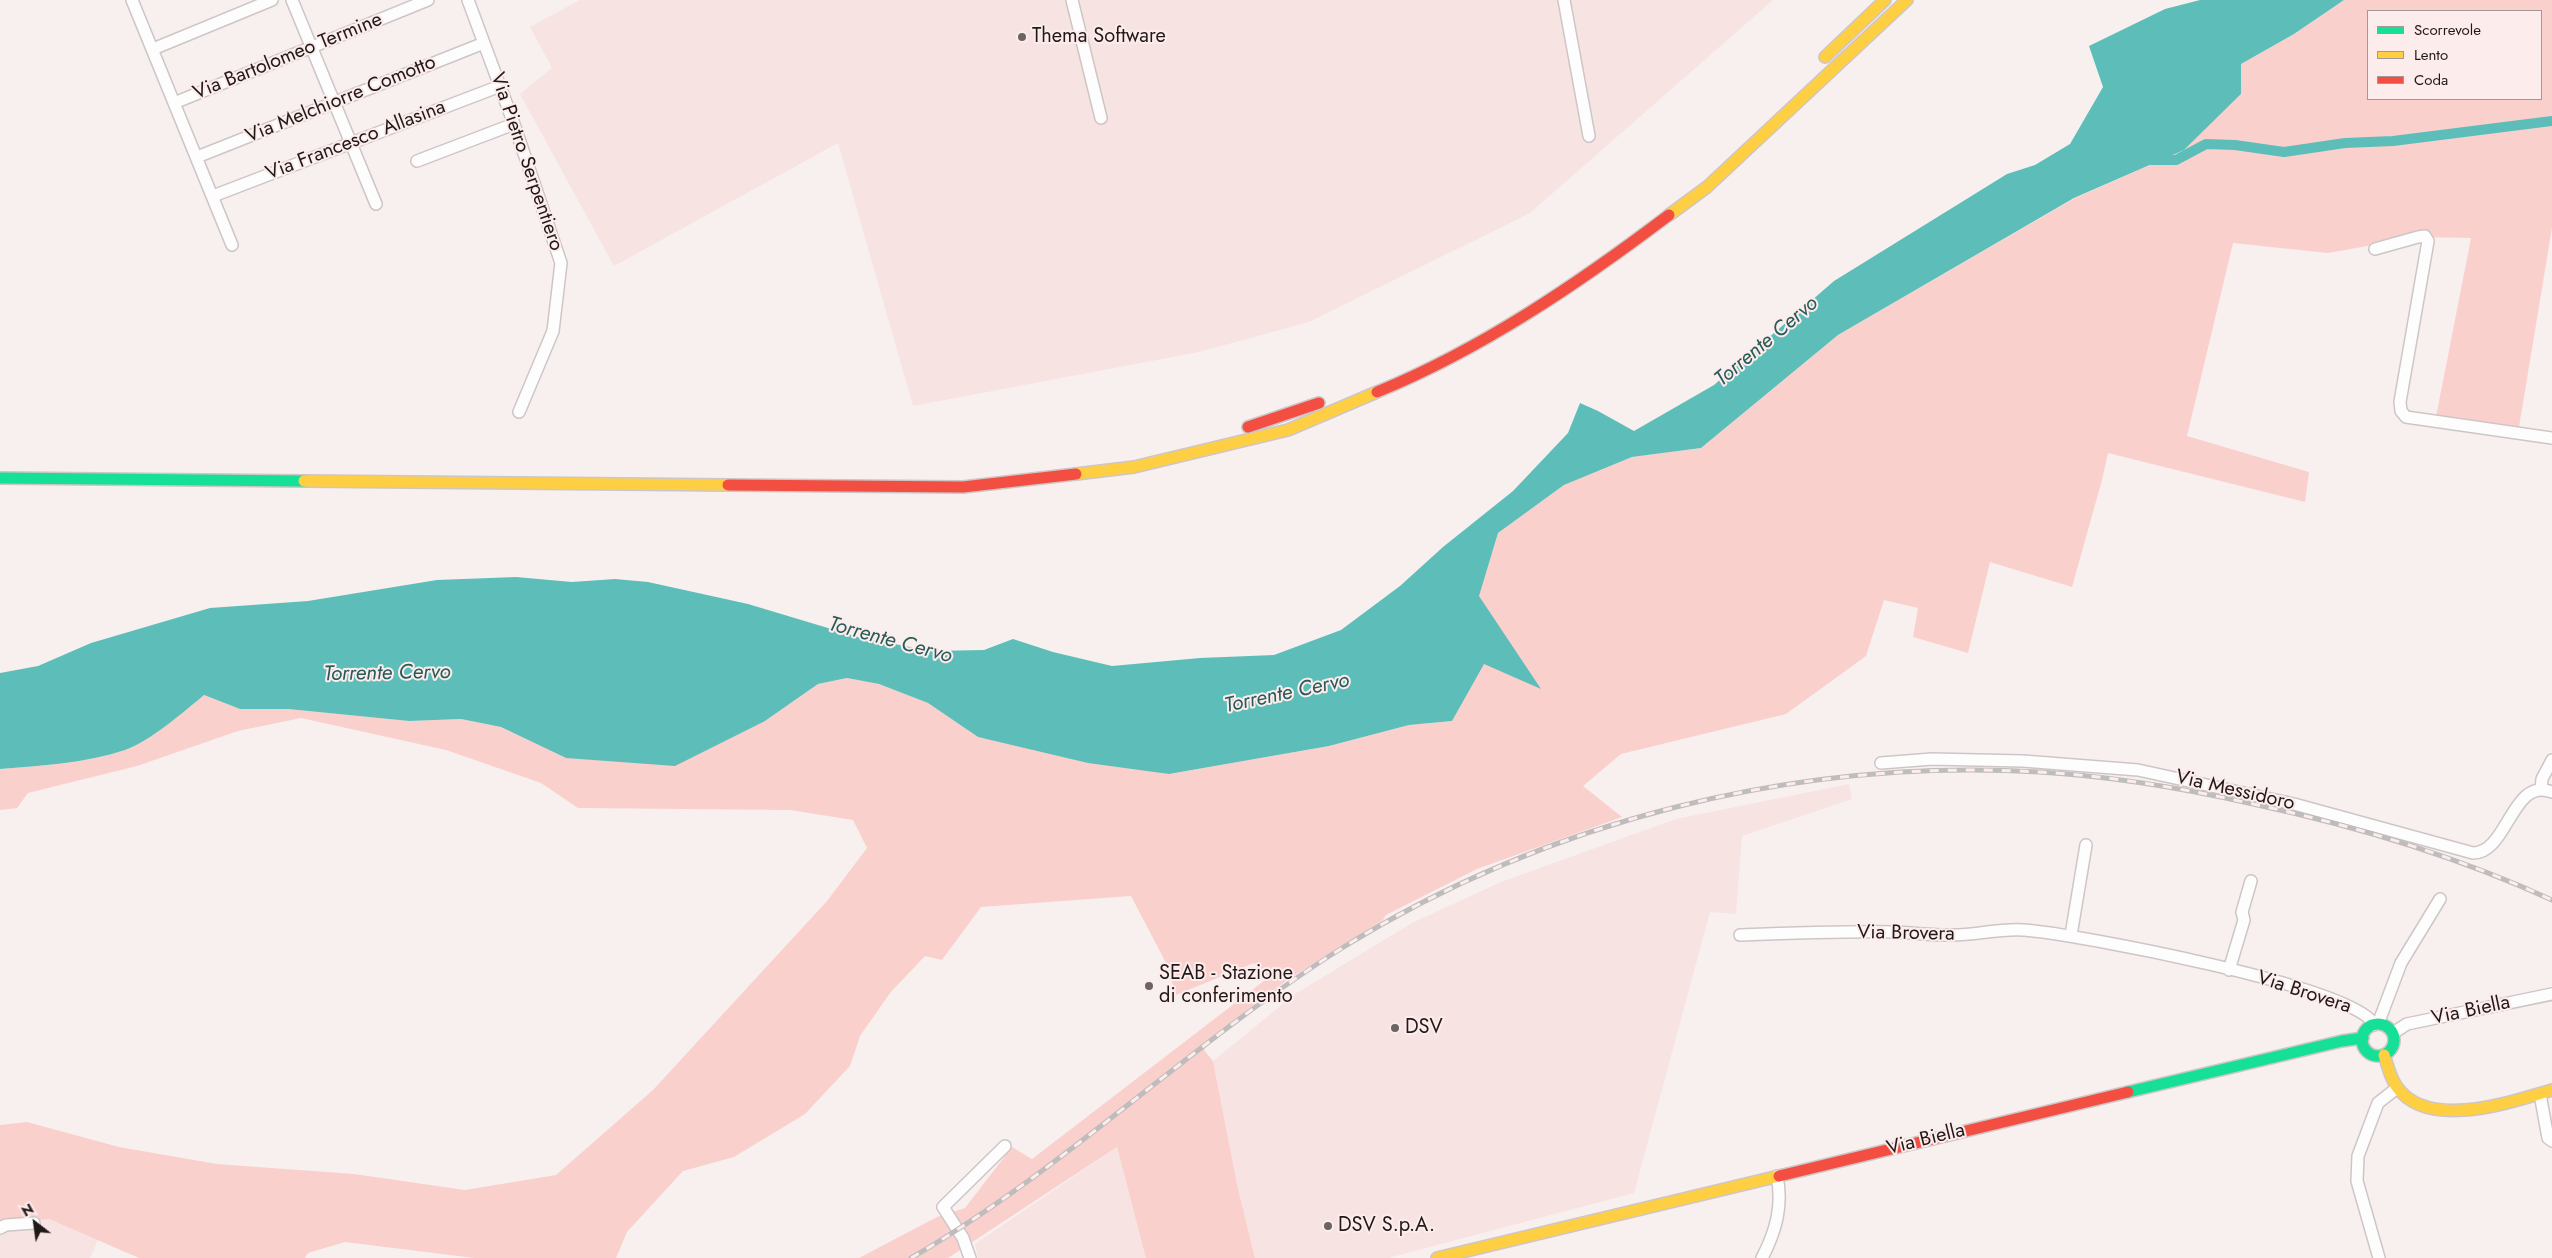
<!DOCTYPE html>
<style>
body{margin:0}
#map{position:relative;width:2552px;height:1258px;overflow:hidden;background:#f8f0ef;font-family:Jost,sans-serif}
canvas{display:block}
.legend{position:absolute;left:2367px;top:10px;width:175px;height:90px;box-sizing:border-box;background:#fceceb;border:1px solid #a49897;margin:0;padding:6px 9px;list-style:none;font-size:15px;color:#211918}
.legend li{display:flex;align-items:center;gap:10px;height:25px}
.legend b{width:25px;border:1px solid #a49897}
.north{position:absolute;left:10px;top:1198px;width:50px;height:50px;-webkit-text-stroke:4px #fceceb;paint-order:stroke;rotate:330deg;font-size:14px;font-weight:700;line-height:20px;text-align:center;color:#211918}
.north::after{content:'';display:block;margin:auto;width:18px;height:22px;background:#211918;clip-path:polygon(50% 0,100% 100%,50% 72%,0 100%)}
</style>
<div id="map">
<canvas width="2552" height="1258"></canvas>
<ul class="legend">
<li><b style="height:6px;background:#16e098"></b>Scorrevole</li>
<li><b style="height:6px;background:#ffcf43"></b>Lento</li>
<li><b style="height:6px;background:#f24e42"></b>Coda</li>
</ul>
<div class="north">N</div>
</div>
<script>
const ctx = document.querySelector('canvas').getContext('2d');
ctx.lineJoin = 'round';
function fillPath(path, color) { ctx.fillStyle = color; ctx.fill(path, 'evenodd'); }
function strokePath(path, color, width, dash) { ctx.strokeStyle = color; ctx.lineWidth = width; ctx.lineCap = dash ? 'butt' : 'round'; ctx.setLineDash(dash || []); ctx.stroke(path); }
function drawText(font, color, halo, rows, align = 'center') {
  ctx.font = font + ' Jost,sans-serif'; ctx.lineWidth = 4; ctx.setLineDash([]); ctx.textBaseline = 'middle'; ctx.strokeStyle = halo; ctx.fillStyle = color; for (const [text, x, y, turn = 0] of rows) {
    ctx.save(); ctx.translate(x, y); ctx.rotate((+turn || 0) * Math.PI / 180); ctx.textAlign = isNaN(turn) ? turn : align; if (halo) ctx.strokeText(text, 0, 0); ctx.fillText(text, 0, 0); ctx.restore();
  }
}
fillPath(new Path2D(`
 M580 0H1773L1530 213 1309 322 1199 352 913 406 838 143 614 266 520 94 552 68 530 27Z
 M1849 784 1852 799 1742 836 1736 914 1710 912 1634 1193 1388 1258H1255L1238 1189 1213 1061 1295 994 1412 923 1501 882 1676 819Z
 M1117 1147 1147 1258H978L975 1244Z
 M49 1219 98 1240 90 1258H0V1226Z`), '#f6e3e2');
fillPath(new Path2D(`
 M2344 0H2552V228L2518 433 2435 422 2471 238 2418 237 2328 253 2233 243 2187 436 2309 472 2305 502 2108 453 2102 480 2072 587 1990 562 1968 653 1913 637 1918 608 1884 600 1866 656 1786 714 1621 754 1583 786 1622 817 1477 869 1386 915 1383 920 1287 980 1213 1036 1204 1050 1213 1061 1238 1189 1255 1258H1146L1117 1147 948 1258H859L937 1217 965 1208 1012 1147 1032 1159 1269 977 1254 963 1176 995 1165 961 1131 896 981 907 942 960 925 956 890 993 860 1036 850 1066 805 1114 734 1157 683 1171 627 1232 616 1258H474L345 1242 308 1253 305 1258H139L49 1219 0 1226V1125L27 1122 119 1147 217 1164 354 1174 465 1190 556 1175 653 1090 827 901 867 848 853 820 790 810 578 808 541 783 446 750 301 718 238 731 137 766 28 793 17 808 0 810V769C41 766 86 763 125 750 148 742 185 711 204 695L240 709H288L409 721 461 719 501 727 566 758 765 721 818 684 847 678 879 684 928 703 978 737 1169 774 1329 746 1409 725 1452 721 1478 596 1498 533 1564 485 1632 457 1701 448 1838 335 2075 198 2184 150 2241 94V64L2294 34ZM2368 11H2541V99H2368Z`), '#fad0cd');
fillPath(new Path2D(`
 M2200 0H2344L2294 34 2241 64V94L2184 150 2074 198 1838 335 1701 448 1632 457 1564 485 1498 533 1479 596 1541 689 1484 664 1452 721 1409 725 1329 746 1169 774 1088 763 978 737 928 703 879 684 847 678 818 684 765 721 675 766 566 758 501 727 461 719 409 721 288 709H240L204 695C185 711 149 742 125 750 86 763 41 766 0 769V673L38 666 91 643 210 608 308 601 437 580 516 577 572 582 615 579 648 582 748 604 858 637 931 651 984 650 1013 639 1053 652 1112 666 1200 658 1274 655 1341 630 1400 586 1443 547 1513 491 1568 433 1580 403 1598 411 1634 431 1714 385 1834 281 2007 174 2035 165 2070 144 2103 87 2089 46 2165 9Z`), '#5dbeb9');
strokePath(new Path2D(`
 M2148 157 2151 160H2176L2206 144 2235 145 2284 152 2345 143 2393 141 2552 121`), '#5dbeb9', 10);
const street = new Path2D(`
 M132 0 232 245
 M292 0 376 204
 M468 0 514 124 561 263 553 331 519 412
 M1072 0 1101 118
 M1564 0 1589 136
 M153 49 272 0
 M174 103 428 0
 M197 157 484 43
 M417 161 514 124
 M213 196 500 86
 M2375 249 2418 237 2425 236 2428 241 2400 402 2401 411 2406 417 2552 438
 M1881 763 1932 759 2023 761 2138 770 2294 804 2473 853C2508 853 2512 776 2552 792
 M2541 789 2542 779 2552 760
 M1740 935C1792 933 1844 931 1896 932 1913 933 1931 935 1948 935 1974 936 1998 928 2024 930 2071 933 2362 988 2374 1025
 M2071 935 2086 845
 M2229 970 2244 920 2242 912 2251 881
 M2378 1024 2401 963 2440 899
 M2393 1033 2407 1024 2552 994
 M2540 1094 2548 1138 2552 1141
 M0 1228 6 1225 34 1223
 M970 1258 963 1238 943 1207 1005 1146
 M1762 1258C1776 1231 1783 1206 1777 1176
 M2379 1258 2357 1181 2358 1156 2378 1103 2397 1088`);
const fast = new Path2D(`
 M0 478 304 481
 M2362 1040a16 16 0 1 1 32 0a16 16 0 1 1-32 0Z
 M2128 1092 2342 1041 2363 1038`);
const slow = new Path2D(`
 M1825 57 1885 0
 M1669 215 1707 187 1907 0
 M1076 474 1134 467 1288 430 1377 392
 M304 481 728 485
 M2384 1055C2388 1066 2390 1078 2397 1087 2428 1131 2511 1102 2552 1090
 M1437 1258 1779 1176`);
const jam = new Path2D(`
 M1377 392C1482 349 1579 283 1669 215
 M1248 427 1319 403
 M728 485 963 487 1076 474
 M1779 1176 2128 1092`);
strokePath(street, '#cec6c6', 14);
strokePath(fast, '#cec6c6', 14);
strokePath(slow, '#cec6c6', 14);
strokePath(jam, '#cec6c6', 14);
strokePath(street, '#fefdfd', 11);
strokePath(fast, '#16e098', 11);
strokePath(slow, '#ffcf43', 11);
strokePath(jam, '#f24e42', 11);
const rail = new Path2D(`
 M911 1258C1065 1169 1192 1042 1342 948 1548 820 1797 758 2039 772 2111 776 2182 788 2253 804 2356 826 2456 856 2552 900`);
strokePath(rail, '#bebcbc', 5);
strokePath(rail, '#fceceb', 3, [9]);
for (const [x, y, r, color] of [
 [1022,37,5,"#6c6463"],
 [1149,986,5,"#6c6463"],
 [1395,1028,5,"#6c6463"],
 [1328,1226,5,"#6c6463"]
]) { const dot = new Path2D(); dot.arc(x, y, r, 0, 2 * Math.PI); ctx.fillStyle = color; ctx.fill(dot); strokePath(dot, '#fceceb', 2); }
drawText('20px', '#211918', '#fceceb', [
 ["Thema Software",1032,37],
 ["SEAB - Stazione",1159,974],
 ["di conferimento",1159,997],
 ["DSV",1405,1028],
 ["DSV S.p.A.",1338,1226]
], 'left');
drawText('20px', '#211918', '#fceceb', [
 ["Via Bartolomeo Termine",288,57,-22],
 ["Via Melchiorre Comotto",341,100,-22],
 ["Via Francesco Allasina",356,141,-21],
 ["Via Pietro Serpentiero",526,162,71],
 ["Via Messidoro",2235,791,13],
 ["Via Brovera",1906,934,1],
 ["Via Brovera",2304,993,18],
 ["Via Biella",2471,1011,-12],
 ["Via Biella",1926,1140,-14]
]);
drawText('italic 21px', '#275b58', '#fceceb', [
 ["Torrente Cervo",1767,342,-40],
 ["Torrente Cervo",890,641,15],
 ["Torrente Cervo",387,674,-1],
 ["Torrente Cervo",1287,694,-12]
]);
</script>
